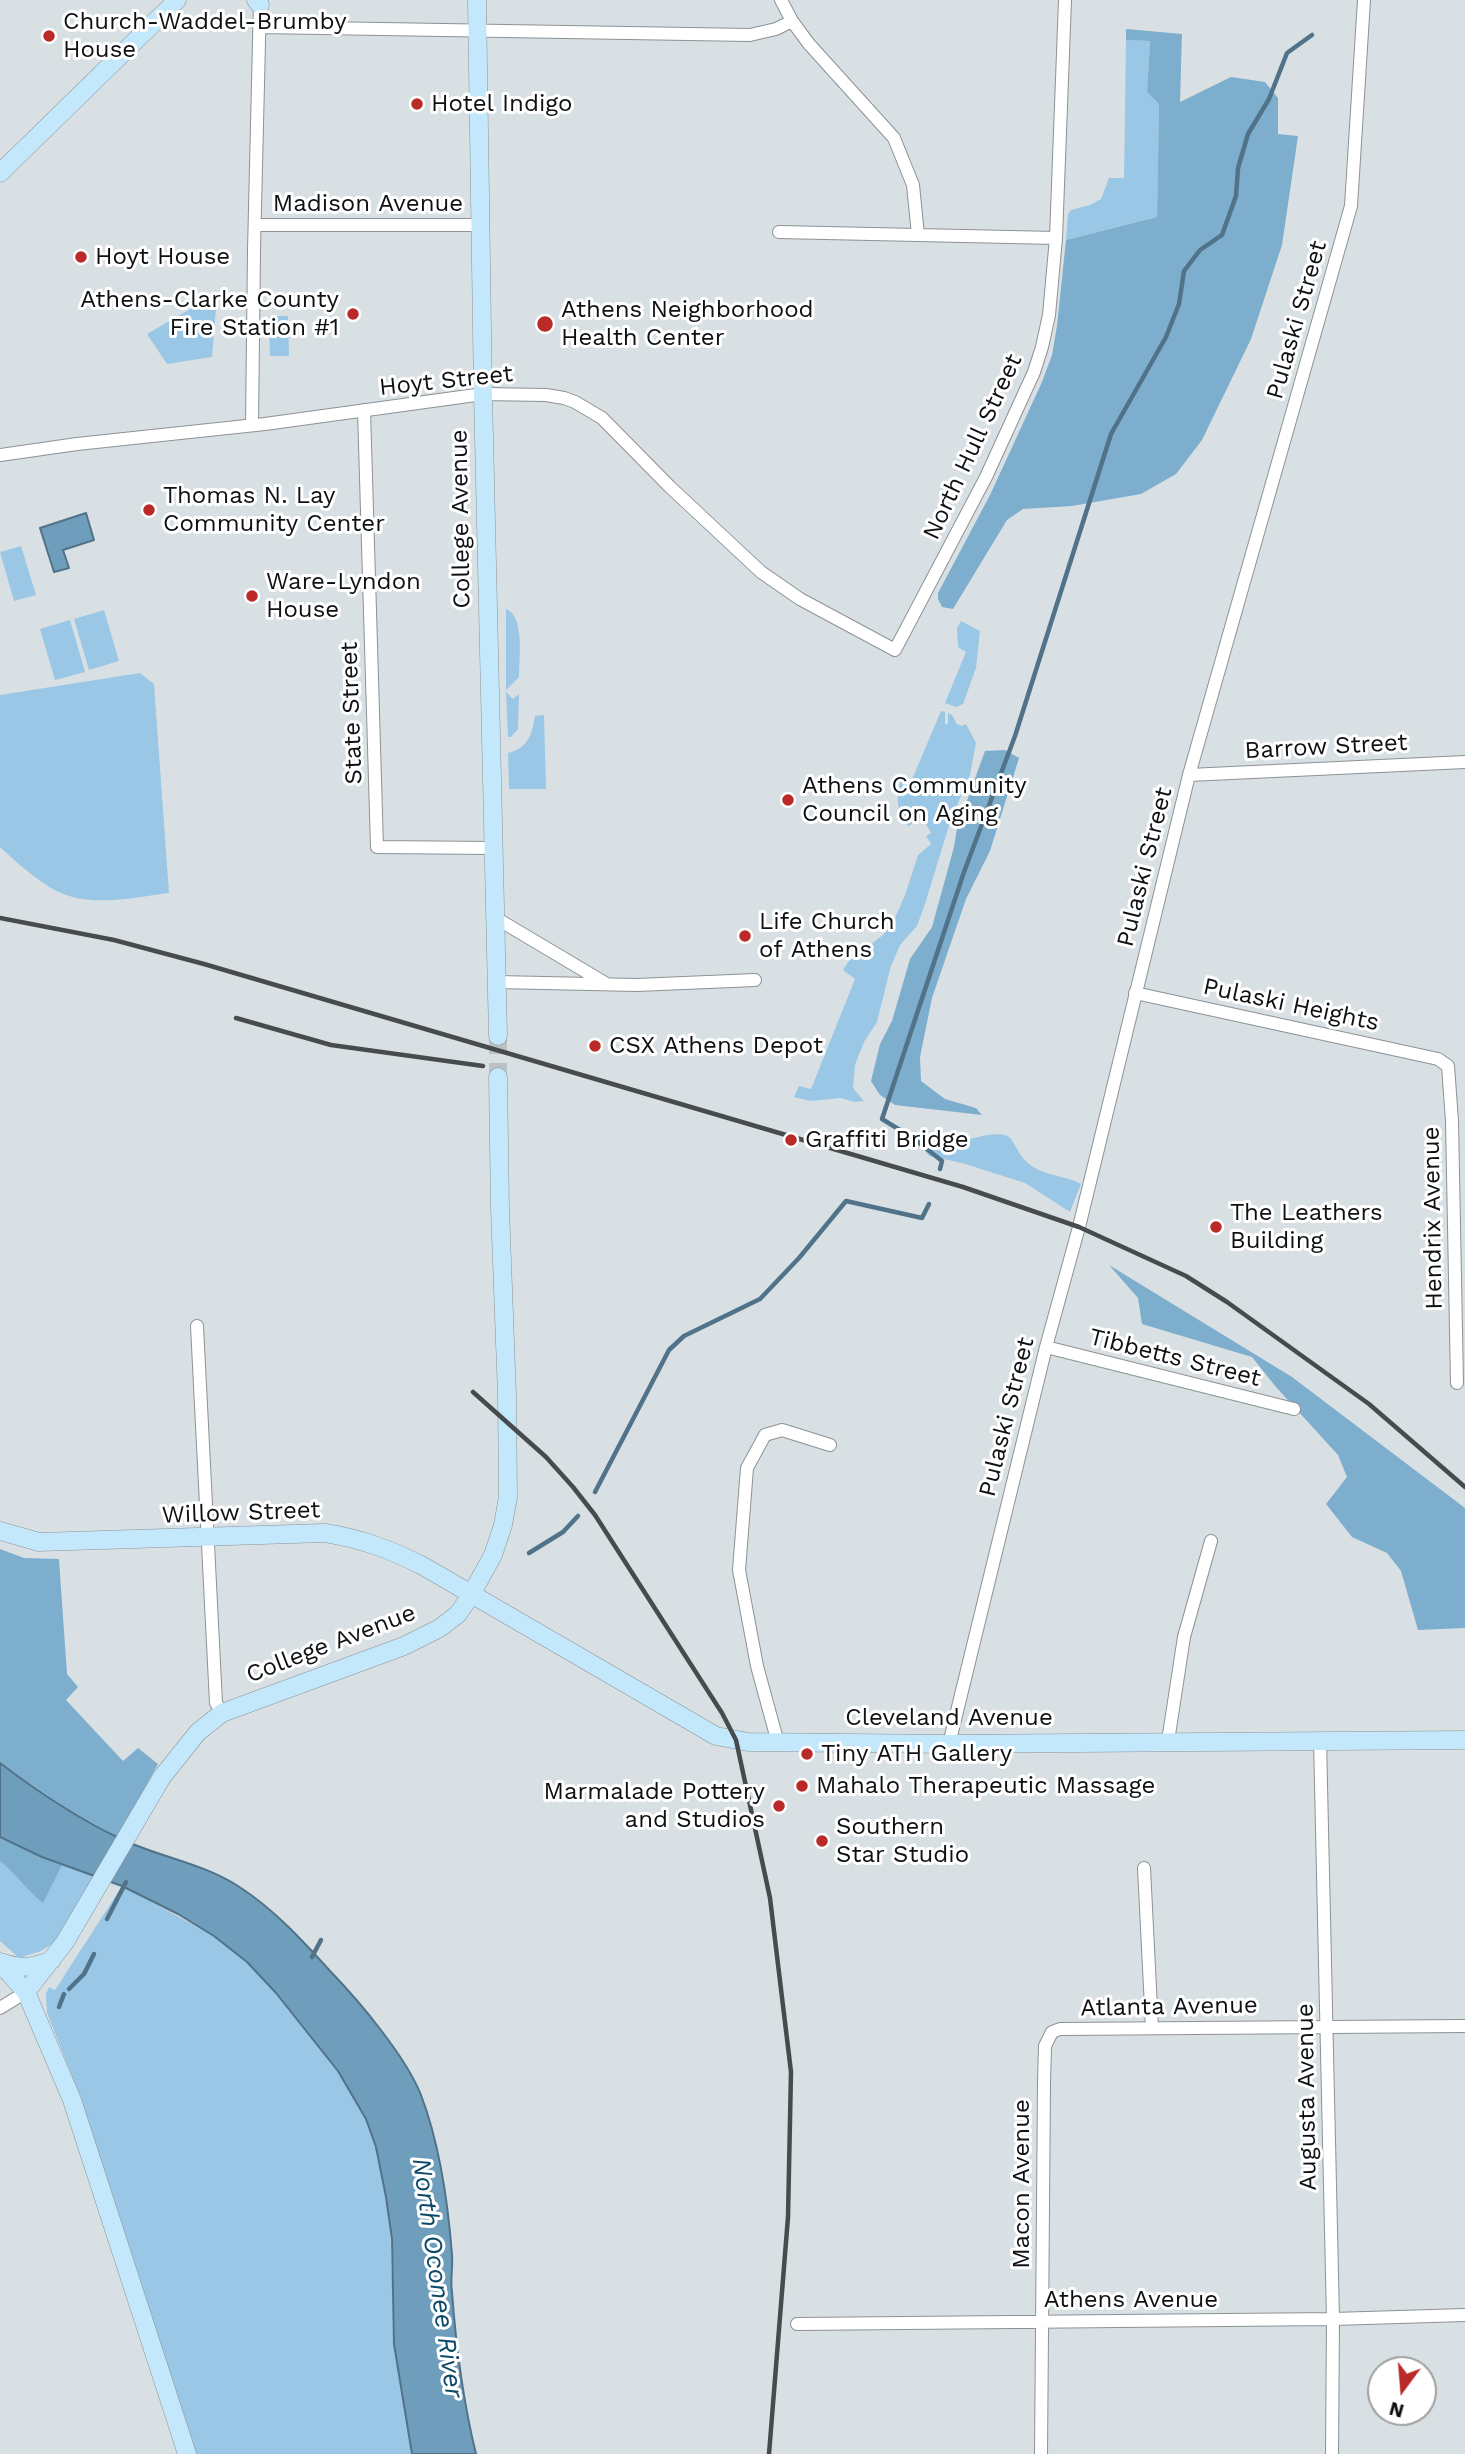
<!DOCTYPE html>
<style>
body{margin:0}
#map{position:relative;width:1465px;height:2454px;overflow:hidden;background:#d9e0e4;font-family:"Work Sans",sans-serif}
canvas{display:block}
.north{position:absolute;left:1367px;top:2356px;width:70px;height:70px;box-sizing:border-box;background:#fff;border:2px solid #9f9fa0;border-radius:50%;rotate:196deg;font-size:19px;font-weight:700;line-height:28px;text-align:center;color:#0e1012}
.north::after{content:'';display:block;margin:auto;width:24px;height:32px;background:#b92a28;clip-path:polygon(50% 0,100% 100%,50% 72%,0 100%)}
</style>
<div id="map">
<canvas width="1465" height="2454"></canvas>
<div class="north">N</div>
</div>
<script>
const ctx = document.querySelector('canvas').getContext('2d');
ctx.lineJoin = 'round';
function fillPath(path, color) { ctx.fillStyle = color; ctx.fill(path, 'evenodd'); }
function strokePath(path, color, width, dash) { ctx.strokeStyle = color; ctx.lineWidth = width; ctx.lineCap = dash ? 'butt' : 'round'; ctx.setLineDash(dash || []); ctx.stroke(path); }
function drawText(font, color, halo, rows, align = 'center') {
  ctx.font = font + ' "Work Sans",sans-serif'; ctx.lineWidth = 6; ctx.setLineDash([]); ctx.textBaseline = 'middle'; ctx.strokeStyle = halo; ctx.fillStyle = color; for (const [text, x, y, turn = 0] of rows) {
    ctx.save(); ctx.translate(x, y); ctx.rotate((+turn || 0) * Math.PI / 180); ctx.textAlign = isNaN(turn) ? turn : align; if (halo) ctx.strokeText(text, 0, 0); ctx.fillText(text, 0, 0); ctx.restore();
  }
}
fillPath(new Path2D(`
 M1126 40 1150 41 1147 92 1159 104 1157 217 1066 240 1068 214 1071 210 1090 205 1101 199 1109 178H1124Z
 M202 306 216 309 212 357 167 364 147 334 192 308Z
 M269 316H288L289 356H270Z
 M21 546 36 595 14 601 0 552Z
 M506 609C525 616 519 659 519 677L506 690Z
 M104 610 119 661 89 670 74 619Z
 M70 620 85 672 55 680 40 629Z
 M961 621 980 631 976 668 963 704 956 707 945 703 966 652 958 647 957 628Z
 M140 673 154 684 169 893C131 898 86 909 51 888 33 877 16 862 0 847V695Z
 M506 692 513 699 519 694 518 729 511 737H508Z
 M941 711 945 712V724H948V713L952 715 957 724 962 726 966 724 976 743 970 775 951 819 925 904 917 926 900 945 891 966 877 1022 864 1042 855 1065 853 1088 864 1101 854 1102 841 1098 810 1101 794 1097 799 1086 811 1089 855 979 843 970 849 961 883 935 894 920 905 895 918 855 931 844 926 836 931 833 923 819 908 826C897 810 896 801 900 781L911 782Z
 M544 715 546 789H509L508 753C528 748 532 735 535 716Z
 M915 1131 937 1143 945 1151 954 1150 959 1142C970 1139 1003 1128 1011 1139 1019 1151 1021 1160 1035 1168 1049 1176 1066 1176 1081 1184L1070 1212 1025 1183 962 1163 929 1156 913 1135Z
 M0 1594 52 1700 144 1784 57 1941 41 1951 19 1958 0 1941Z
 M122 1886 214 1936 247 1962 303 2025 338 2071 366 2119 376 2147 390 2218 394 2344 412 2454H196L73 2078 47 2013 46 1994 49 1987 55 1990Z`), '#9ac7e5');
fillPath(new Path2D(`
 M1126 29 1182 34 1180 102 1231 77 1265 82 1278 98V134L1298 136 1282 245 1251 339 1202 440 1176 474 1141 494 1072 506 1023 509 1007 520 953 609 942 607 938 599V593L990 495 1042 382 1052 355 1057 326 1066 240 1157 217 1159 104 1147 92 1150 41 1126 40Z
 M1005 750 1019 758 990 851 966 899 932 998 920 1057 921 1081 945 1099 976 1108 982 1115 895 1105 880 1095 871 1081 880 1044 892 1021 910 959 932 927 954 847 957 828 985 751Z
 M1109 1265 1292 1377 1465 1508V1628L1418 1630 1401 1571 1387 1553 1352 1537 1326 1504 1347 1477 1338 1455 1276 1387 1252 1357 1142 1324 1138 1298Z
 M0 1549 24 1558 59 1559 67 1674 78 1687 66 1700 123 1761 138 1748 158 1764 118 1837 67 1808 0 1763Z
 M0 1837 62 1865 43 1903C27 1890 16 1874 0 1861Z`), '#7eaecd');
const water = new Path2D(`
 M86 513 94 540 63 550 69 568 54 572 40 528Z
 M0 1763C37 1791 79 1819 121 1839 159 1857 202 1863 238 1886 274 1909 303 1941 331 1972 360 2002 406 2057 421 2095 440 2145 448 2202 452 2255 453 2268 450 2280 452 2292 456 2347 463 2401 476 2454H412L394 2344 392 2239 386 2197 376 2147 366 2119 338 2071 276 1993 247 1962 214 1936 178 1914 122 1886 42 1857 0 1837Z`);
fillPath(water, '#6e9ebc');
strokePath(water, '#517389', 2);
strokePath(new Path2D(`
 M940 1169 942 1161 913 1138 882 1119 964 872 1015 736 1111 434 1166 337 1179 304 1184 271 1200 250 1222 235 1236 196 1238 168 1248 134 1269 99 1287 53 1312 35
 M595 1492 669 1350 684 1336 760 1299 799 1258 846 1201 922 1218 929 1204
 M529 1553 563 1532 578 1516
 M107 1919 126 1882
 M312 1957 321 1940
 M69 1989 84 1974 94 1954
 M59 2007 64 1994`), '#517389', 4.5);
strokePath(new Path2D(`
 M498 1036V1077`), '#bbc1c4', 18, [18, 9]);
const street = new Path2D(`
 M781 0 792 21 809 44 894 138 913 185 918 235
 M259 27 750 35 776 29 792 21
 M255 225H482
 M779 232 1056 238
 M364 410 377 847 493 848
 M252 425 254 250 260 0
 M0 455 77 444 265 424 483 394 546 395 564 398 575 402 602 418 670 487 761 572 800 599 895 650 986 477 1034 372 1042 347 1049 315 1056 238 1065 0
 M1189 775 1465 762
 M494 917 605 983
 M497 982 637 985 755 980
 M1135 993 1438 1059 1448 1066 1452 1121 1457 1383
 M197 1326 216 1703 222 1713
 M1046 1347 1294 1409
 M1320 1740 1333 2319 1332 2454
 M1168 1741 1184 1637 1211 1541
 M778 1743 757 1666 739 1570 747 1468 765 1435 782 1430 830 1445
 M949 1744 1046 1347 1079 1227 1189 775 1351 206 1364 0
 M1144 1868 1152 2028
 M0 2008 26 1992
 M797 2324 1333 2319 1465 2315
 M1041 2454 1044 2082 1045 2046 1052 2032 1060 2029 1465 2026`);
const secondary = new Path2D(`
 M256 0 260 5
 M477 0 483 394 498 1036
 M0 173 177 0
 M0 1531 39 1542 325 1533C362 1539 389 1549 423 1566L716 1736 748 1742 949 1744 1465 1740
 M0 1962C20 1969 32 1968 52 1960
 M0 1963 26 1992 72 2100 187 2454
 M26 1992 65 1942 162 1777 198 1732 222 1713 404 1646 440 1628 458 1614 471 1595 493 1555 503 1525 508 1497 507 1396 500 1208 498 1077`);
strokePath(street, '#8c9296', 14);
strokePath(secondary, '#8c9296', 19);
strokePath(street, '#fff', 12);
strokePath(secondary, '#c4e8fb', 18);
strokePath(new Path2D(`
 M0 918 114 940 204 964 963 1187 1079 1227 1186 1276 1227 1302 1369 1404 1465 1487
 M236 1018 331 1045 483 1066
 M473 1392 546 1457 573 1487 595 1515 722 1713 736 1740 770 1898 791 2072 788 2217 769 2454`), '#474b4d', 4.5);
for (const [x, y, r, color] of [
 [49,36,7,"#b92a28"],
 [417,104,7,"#b92a28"],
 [81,257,7,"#b92a28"],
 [353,314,7,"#b92a28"],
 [545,324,9,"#b92a28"],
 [149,510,7,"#b92a28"],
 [252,596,7,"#b92a28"],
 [788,800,7,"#b92a28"],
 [745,936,7,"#b92a28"],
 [595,1046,7,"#b92a28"],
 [791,1140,7,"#b92a28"],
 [1216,1227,7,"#b92a28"],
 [807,1754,7,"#b92a28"],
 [802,1786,7,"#b92a28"],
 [779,1806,7,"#b92a28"],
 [822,1841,7,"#b92a28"]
]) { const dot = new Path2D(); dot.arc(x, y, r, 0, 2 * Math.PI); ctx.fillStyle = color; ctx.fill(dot); strokePath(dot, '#fff', 2.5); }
drawText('24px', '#0e1012', '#fff', [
 ["Church-Waddel-Brumby",63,22],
 ["House",63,50],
 ["Hotel Indigo",431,104],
 ["Hoyt House",95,257],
 ["Athens-Clarke County",339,300,"right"],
 ["Fire Station #1",339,328,"right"],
 ["Athens Neighborhood",561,310],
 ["Health Center",561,338],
 ["Thomas N. Lay",163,496],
 ["Community Center",163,524],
 ["Ware-Lyndon",266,582],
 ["House",266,610],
 ["Athens Community",802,786],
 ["Council on Aging",802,814],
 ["Life Church",759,922],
 ["of Athens",759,950],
 ["CSX Athens Depot",609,1046],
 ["Graffiti Bridge",805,1140],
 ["The Leathers",1230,1213],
 ["Building",1230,1241],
 ["Tiny ATH Gallery",821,1754],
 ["Mahalo Therapeutic Massage",816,1786],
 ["Marmalade Pottery",765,1792,"right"],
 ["and Studios",765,1820,"right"],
 ["Southern",836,1827],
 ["Star Studio",836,1855]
], 'left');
drawText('24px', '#0e1012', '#fff', [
 ["Madison Avenue",368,204],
 ["Pulaski Street",1297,320,-74],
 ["Hoyt Street",446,381,-6],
 ["North Hull Street",973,447,-65],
 ["College Avenue",461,519,-91],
 ["State Street",352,713,-92],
 ["Barrow Street",1326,747,-3],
 ["Pulaski Street",1145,867,-76],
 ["Pulaski Heights",1291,1005,12],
 ["Hendrix Avenue",1433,1218,-91],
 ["Tibbetts Street",1175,1358,14],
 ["Pulaski Street",1007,1417,-76],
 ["Willow Street",241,1513,-2],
 ["College Avenue",331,1644,-21],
 ["Cleveland Avenue",949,1718],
 ["Atlanta Avenue",1169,2007,-1],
 ["Augusta Avenue",1307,2097,-91],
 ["Macon Avenue",1022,2184,-90],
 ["Athens Avenue",1131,2300]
]);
drawText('italic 26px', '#0b4968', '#fff', [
 ["North Oconee River",437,2278,82]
]);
</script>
